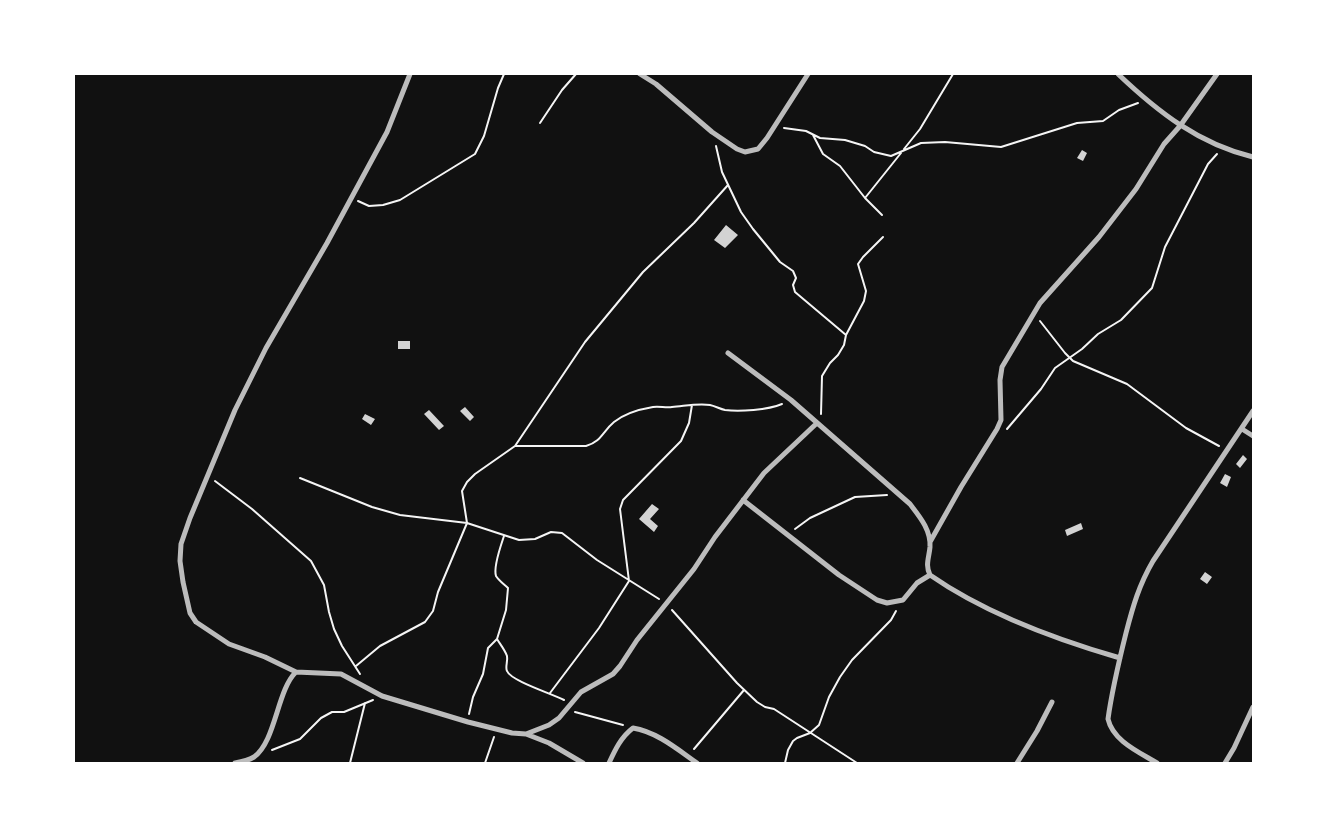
<!DOCTYPE html>
<style>
body{margin:0}
#map{position:relative;width:1327px;height:837px;overflow:hidden;background:#111;font-family:Montserrat,sans-serif}
canvas{display:block}
.frame{position:absolute;inset:0;border:75px solid #fff;pointer-events:none}
</style>
<div id="map">
<canvas width="1327" height="837"></canvas>
<div class="frame"></div>
</div>
<script>
const ctx = document.querySelector('canvas').getContext('2d');
ctx.lineJoin = 'round';
function fillPath(path, color) { ctx.fillStyle = color; ctx.fill(path, 'evenodd'); }
function strokePath(path, color, width, dash) { ctx.strokeStyle = color; ctx.lineWidth = width; ctx.lineCap = dash ? 'butt' : 'round'; ctx.setLineDash(dash || []); ctx.stroke(path); }
fillPath(new Path2D(`
 M1082 150 1087 153 1083 161 1077 158Z
 M726 225 738 235 725 248 714 240Z
 M398 341H410V349H398Z
 M465 407 474 417 470 421 460 411Z
 M429 410 444 426 439 430 424 414Z
 M365 414 375 419 371 425 362 419Z
 M1243 455 1247 459 1240 468 1236 464Z
 M1225 474 1231 477 1227 487 1220 483Z
 M652 504 659 509 650 519 658 526 654 532 639 519Z
 M1081 523 1083 529 1067 536 1065 530Z
 M1205 572 1212 577 1207 584 1200 579Z`), '#d3d3d3');
strokePath(new Path2D(`
 M540 123 562 90 576 74
 M784 128 806 131 820 138 845 140 865 146 874 152 891 156 921 143 945 142 1001 147 1077 123 1103 121 1119 110 1138 103
 M813 135 823 154 840 166 865 198 882 215
 M716 146 722 172 741 212 753 229 780 262 793 271 796 278 793 285 795 292 846 335
 M904 149 920 129 953 74
 M865 198 901 153
 M358 201 369 206 383 205 400 200 475 154 484 136 498 88 504 74
 M1040 321 1065 353 1073 361 1127 384 1186 428 1219 446
 M821 414 822 376 830 363 838 355 844 345 846 335 864 301 866 291 858 264 863 257 883 237
 M1007 429 1041 389 1055 368 1082 349 1098 334 1121 320 1152 288 1165 247 1208 164 1217 154
 M515 446H586C602 441 602 432 614 422 624 414 641 409 653 407 659 406 666 408 672 407 685 406 698 403 710 405 715 406 720 409 725 410 739 412 768 410 782 404
 M300 478 372 507 400 515 467 523 519 540 535 539 551 532 562 533 597 560 659 599
 M215 481 252 509 311 561 324 585 329 612 334 629 342 646 360 674
 M795 529 810 518 855 497 887 495
 M672 610 737 683 757 702 765 707 774 709 857 763
 M497 639C500 644 505 650 507 656 508 661 505 667 507 671 511 681 553 694 564 700
 M356 666 380 646 425 622 433 611 438 592 467 523 462 491 467 482 475 474 515 446 585 342 643 272 694 223 728 185
 M550 693 599 628 629 581 620 509 623 500 681 441 689 423 692 405
 M575 712 623 725
 M469 714 473 697 483 674 488 648 497 639 506 610 508 588C504 584 499 581 496 576 493 567 501 545 504 536
 M694 749 744 690
 M272 750 300 739 321 718 332 712H344L373 700
 M350 763 365 703
 M485 763 494 737
 M785 763 788 750 793 741 797 738 810 733 819 725 829 697 840 677 852 660 891 620 896 611`), '#f5f5f5', 2);
strokePath(new Path2D(`
 M640 74 656 84 712 132 737 149 745 152 758 149 767 138 808 74
 M1118 74C1158 112 1199 144 1253 157
 M728 353 791 400 910 504C920 517 931 530 930 547 929 558 925 565 930 575 986 614 1054 639 1120 658
 M1242 429 1253 436
 M743 500 839 575 877 600 887 603 903 600 917 583 930 575
 M930 542 961 487 997 429 1001 420 1000 380 1002 367 1040 303 1099 237 1136 189 1164 144 1180 126 1217 74
 M296 672 265 657 229 644 196 622 190 613 183 582 180 561 181 544 190 518 235 410 266 348 327 243 387 132 410 74
 M526 734 549 743 583 763
 M235 763C241 762 249 760 254 757 276 741 277 690 296 672L341 674 382 696 468 722 512 733 526 734 549 725 559 718 581 692 613 674 620 666 637 640 694 569 715 537 764 473 817 423
 M609 763C615 750 621 737 633 728 657 732 677 749 697 763
 M1017 763 1037 731 1052 702
 M1157 763C1139 752 1113 741 1108 719 1112 690 1119 661 1126 633 1133 606 1139 585 1153 561L1253 411
 M1225 763 1234 748 1253 707`), '#bcbcbc', 5);
</script>
